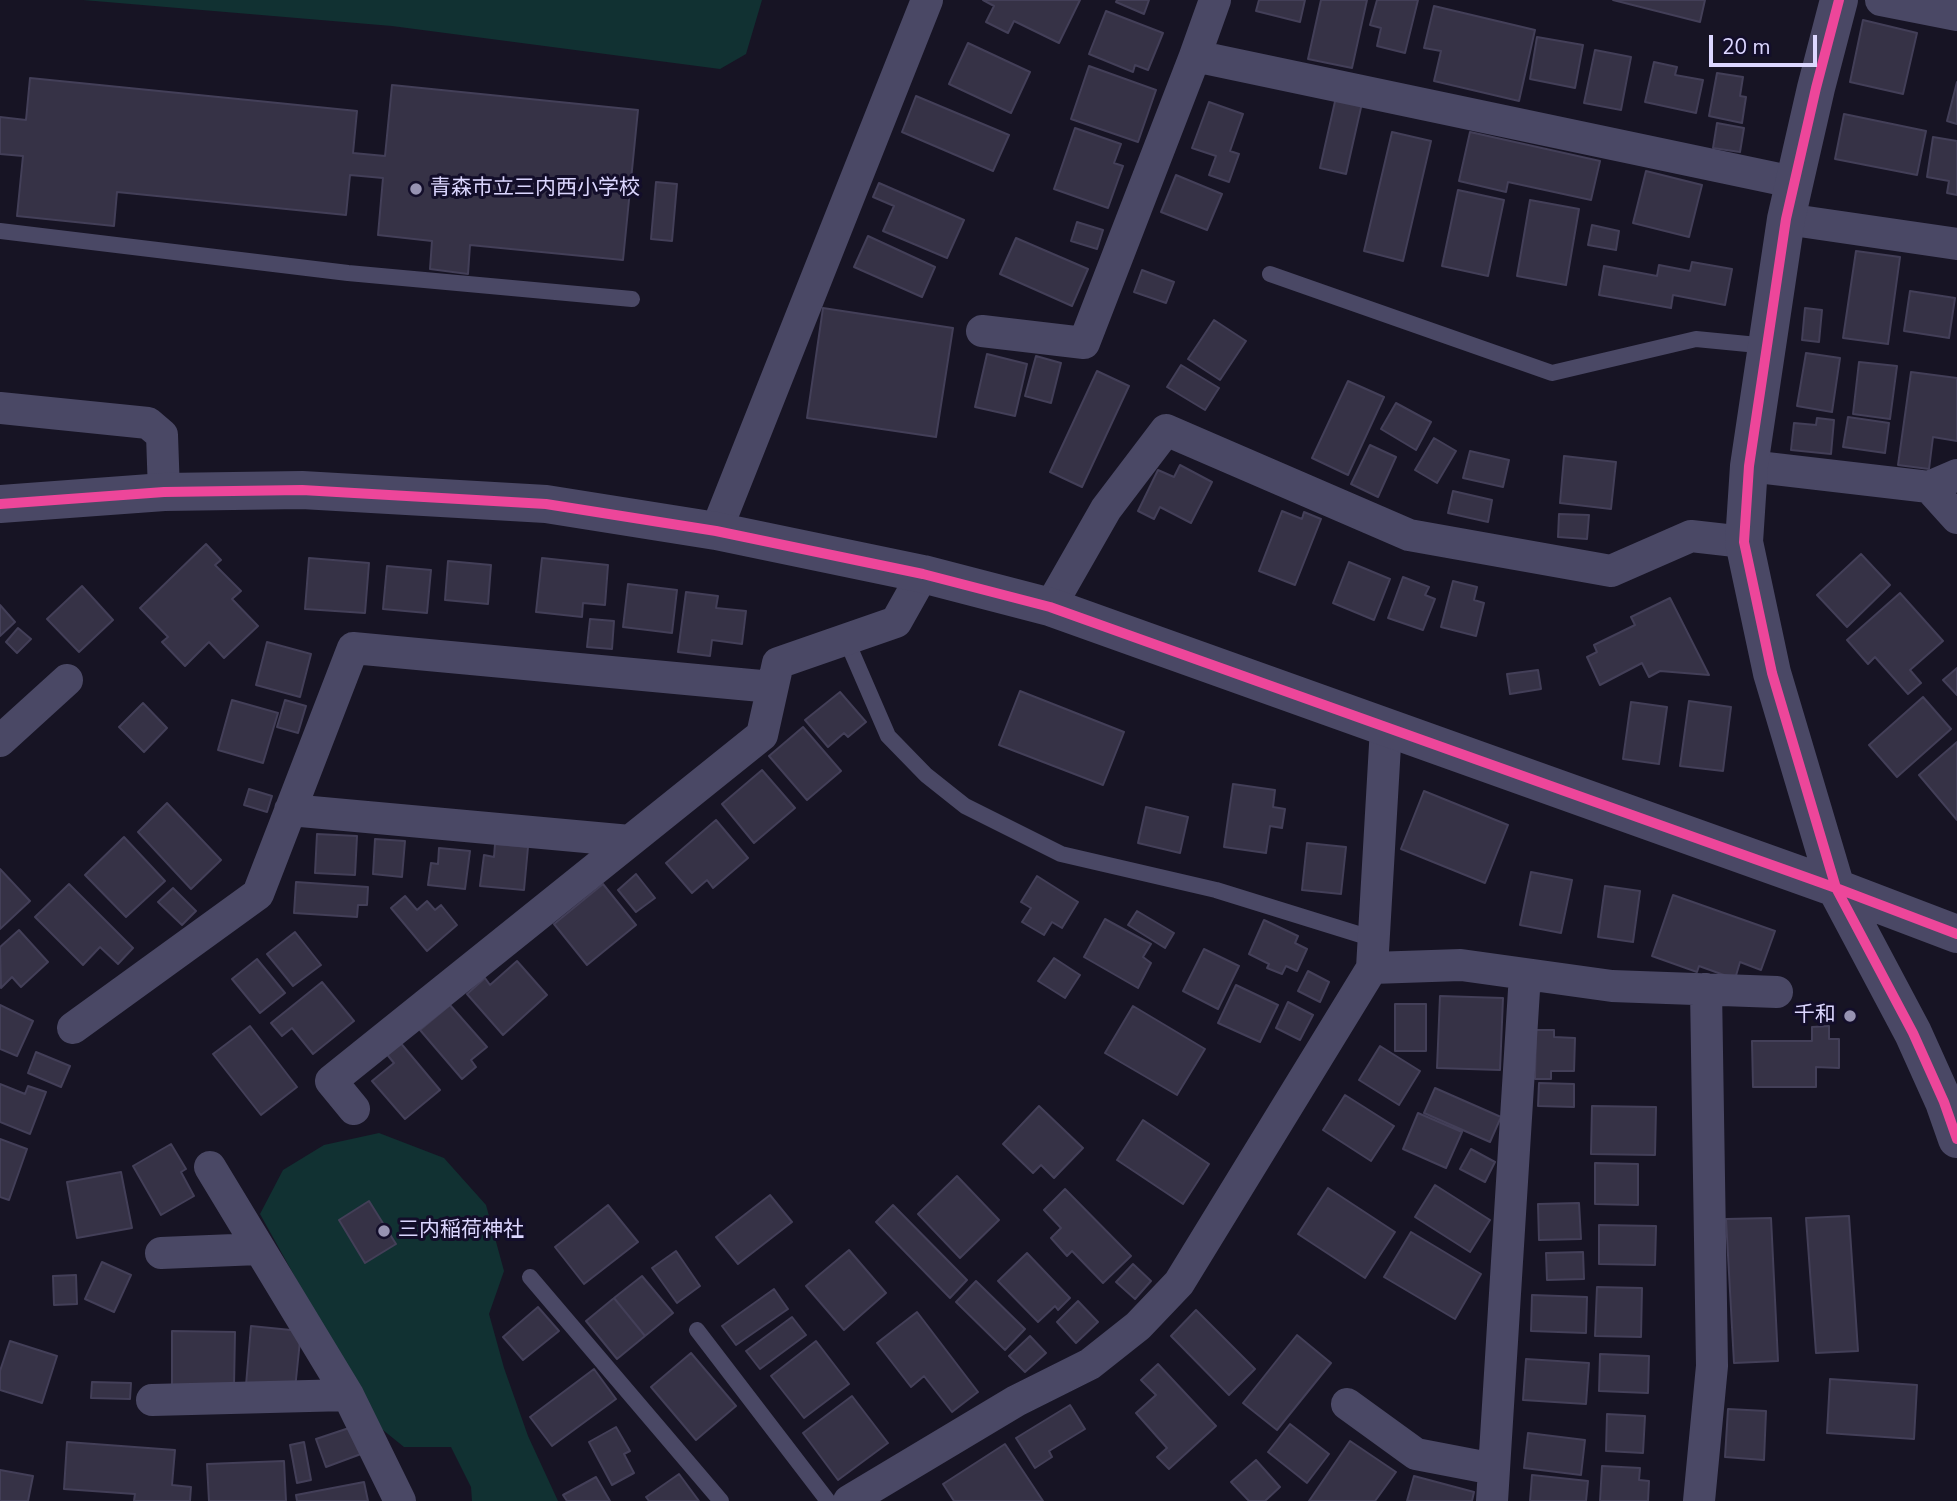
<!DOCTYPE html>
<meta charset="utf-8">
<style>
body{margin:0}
#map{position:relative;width:1957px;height:1501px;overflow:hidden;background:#171424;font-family:"Nunito Sans",sans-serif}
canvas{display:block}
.scale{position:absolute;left:1709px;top:35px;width:108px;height:32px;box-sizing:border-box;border:4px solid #dcd7ff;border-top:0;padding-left:9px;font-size:21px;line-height:24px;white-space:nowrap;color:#dcd7ff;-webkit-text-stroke:5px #130e2a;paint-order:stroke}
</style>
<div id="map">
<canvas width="1957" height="1501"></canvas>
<div class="scale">20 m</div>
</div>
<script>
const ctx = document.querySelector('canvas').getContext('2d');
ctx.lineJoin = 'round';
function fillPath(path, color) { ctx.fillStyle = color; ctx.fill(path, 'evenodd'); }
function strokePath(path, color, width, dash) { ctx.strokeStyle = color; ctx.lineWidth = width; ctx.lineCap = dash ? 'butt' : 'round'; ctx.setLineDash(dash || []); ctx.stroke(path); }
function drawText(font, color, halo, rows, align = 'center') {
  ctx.font = font + ' "Nunito Sans","Noto Sans JP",sans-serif'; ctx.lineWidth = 6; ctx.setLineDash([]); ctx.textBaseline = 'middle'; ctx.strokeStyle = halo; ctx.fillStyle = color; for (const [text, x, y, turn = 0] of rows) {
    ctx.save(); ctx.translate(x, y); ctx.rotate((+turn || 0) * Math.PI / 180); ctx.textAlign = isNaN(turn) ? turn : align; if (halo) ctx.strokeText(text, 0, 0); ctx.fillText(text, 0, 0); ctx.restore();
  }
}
fillPath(new Path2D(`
 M83 0H762L746 54 720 69 392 26Z
 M379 1133 444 1158 486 1205 504 1271 489 1314 504 1368 528 1436 558 1501H472L471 1487 451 1447H404L378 1426 260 1214 283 1170 324 1145Z`), '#113132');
const building = new Path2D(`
 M983 0H1080L1059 43 1014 21 1008 33 986 22 994 6Z
 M1117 0H1149L1144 14 1116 2Z
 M1259 0H1305L1300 22 1256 11Z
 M1321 0H1367L1352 68 1308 59Z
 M1377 0H1418L1405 53 1377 46 1381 28 1370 25Z
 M1613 0H1705L1700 22Z
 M1434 6 1535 30 1519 101 1434 81 1441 51 1424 48Z
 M1106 11 1163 33 1148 70 1135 65 1133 72 1089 54Z
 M1863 20 1917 33 1903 94 1850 82Z
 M1537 37 1583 45 1575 88 1530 79Z
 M968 43 1030 72 1011 113 949 84Z
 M1595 50 1631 57 1621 110 1584 103Z
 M1654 62 1677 67 1675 75 1703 80 1696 113 1645 102Z
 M1089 66 1156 90 1138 142 1071 119Z
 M1717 73 1743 77 1740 96 1746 97 1742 123 1709 116Z
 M30 78 357 111 353 153 385 156 392 85 638 110 623 260 470 245 468 274 430 269 432 241 378 235 383 178 350 175 346 215 117 192 114 226 17 216 23 156 0 154V117L26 120Z
 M1957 82V124L1947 121Z
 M916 96 1009 135 993 171 902 132Z
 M1336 97 1362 103 1346 174 1320 168Z
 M1209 102 1243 114 1230 151 1239 154 1229 182 1209 175 1216 156 1192 148Z
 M1844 114 1926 131 1917 175 1835 159Z
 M1717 123 1744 128 1740 152 1713 148Z
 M1075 128 1121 144 1114 163 1123 166 1108 208 1054 189Z
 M1392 132 1431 141 1403 261 1364 251Z
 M1470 132 1600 161 1591 200 1508 182 1506 192 1459 181Z
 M1933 137 1957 141V195L1947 193 1949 181 1927 177Z
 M1646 171 1702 185 1689 237 1633 223Z
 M1176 175 1222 194 1207 230 1161 212Z
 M656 182 677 184 672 241 651 239Z
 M879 183 964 220 947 258 883 231 894 206 873 197Z
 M1458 190 1504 200 1488 276 1442 266Z
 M1530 200 1579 209 1566 285 1517 276Z
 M1077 222 1103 230 1097 249 1071 241Z
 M1592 225 1619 231 1616 250 1588 245Z
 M868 236 935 267 922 297 854 267Z
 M1016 238 1088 269 1072 306 1000 274Z
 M1856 251 1900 257 1888 344 1843 338Z
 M1692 262 1732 269 1725 305 1673 295 1671 308 1599 295 1604 266 1657 276 1659 265 1690 271Z
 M1142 270 1174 282 1166 303 1134 292Z
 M1910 291 1955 298 1949 338 1904 331Z
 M823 308 953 328 936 437 807 418Z
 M1805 308 1822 310 1819 342 1802 340Z
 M1214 320 1246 341 1220 380 1188 359Z
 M1806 353 1840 358 1832 412 1797 406Z
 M987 354 1027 364 1015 416 975 407Z
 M1036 356 1061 363 1051 403 1025 396Z
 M1859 362 1897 366 1890 419 1853 414Z
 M1181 365 1219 388 1205 410 1167 387Z
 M1097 371 1129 386 1082 487 1050 472Z
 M1911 372 1957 378V441L1933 437 1929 469 1898 465Z
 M1348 381 1384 397 1348 475 1312 458Z
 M1396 403 1431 422 1416 450 1381 429Z
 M1848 417 1889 423 1885 453 1843 447Z
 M1817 418 1834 420 1831 454 1791 450 1794 423 1816 425Z
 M1434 438 1456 451 1437 483 1415 470Z
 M1370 445 1396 457 1378 497 1351 484Z
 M1470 451 1509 460 1503 487 1463 478Z
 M1564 456 1616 462 1611 509 1560 503Z
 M1180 465 1212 482 1191 523 1160 507 1154 519 1138 511 1158 470 1174 477Z
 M1453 491 1492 500 1488 522 1448 513Z
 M1282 511 1302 519 1304 512 1321 519 1295 585 1259 571Z
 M1559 514 1589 515 1587 539 1558 537Z
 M206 544 221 560 215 565 241 591 232 599 258 626 224 658 209 642 185 666 162 642 168 637 140 608Z
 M1861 554 1890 585 1847 627 1817 595Z
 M309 558 369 563 365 613 305 609Z
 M542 558 608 565 605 605 583 603 582 617 536 612Z
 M448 561 491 565 488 604 445 600Z
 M1349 562 1390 579 1374 620 1333 603Z
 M387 566 431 570 427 613 383 609Z
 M1403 577 1429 587 1425 595 1435 599 1423 630 1388 618Z
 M1453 581 1477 587 1474 600 1484 603 1476 636 1441 627Z
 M628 584 677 590 672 633 623 627Z
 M82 586 113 620 79 652 47 619Z
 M686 592 718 596 716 608 746 611 742 644 712 640 710 656 678 652Z
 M1900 593 1943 641 1910 670 1921 683 1908 694 1875 657 1868 664 1847 640Z
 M1670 598 1709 675 1660 671 1649 677 1642 663 1600 685 1587 657 1597 652 1594 645 1635 625 1631 617Z
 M0 605 15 622 0 636Z
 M590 619 614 621 612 649 587 647Z
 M18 628 31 639 17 653 6 642Z
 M267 642 311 654 300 697 256 685Z
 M1957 668V695L1943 680Z
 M1538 670 1541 689 1510 694 1507 674Z
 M1020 691 1124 732 1103 785 999 745Z
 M840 692 866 722 848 737 844 733 828 747 805 720Z
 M1923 697 1951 729 1897 777 1869 745Z
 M232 700 278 713 263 763 218 750Z
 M285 700 306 706 298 733 277 727Z
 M1689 701 1731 707 1723 771 1680 766Z
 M1631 702 1667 707 1659 764 1623 759Z
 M143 703 167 728 144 752 119 727Z
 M803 727 841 771 807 800 769 756Z
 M1957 742V820L1919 775Z
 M762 770 795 808 754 843 722 804Z
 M1233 784 1275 790 1273 807 1285 809 1282 828 1270 826 1266 853 1224 847Z
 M249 789 272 796 267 812 244 805Z
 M1424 791 1508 825 1485 883 1401 849Z
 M167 803 221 860 191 889 138 832Z
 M1146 807 1188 817 1180 853 1138 843Z
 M716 820 748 858 713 888 707 880 692 893 666 863Z
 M317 834 357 836 355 875 315 873Z
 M124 837 165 881 126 917 85 875Z
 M375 839 405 841 402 877 373 874Z
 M1307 843 1346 847 1341 894 1302 890Z
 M495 844 528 847 524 890 480 886 484 855 494 857Z
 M439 848 470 851 465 889 428 885 431 863 438 864Z
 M0 869 30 901 0 929Z
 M1531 872 1572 880 1561 933 1520 925Z
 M636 874 655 898 636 912 618 890Z
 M1037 876 1078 902 1062 928 1052 922 1044 935 1022 922 1031 908 1021 902Z
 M296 882 368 887 367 905H358L357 917 294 913Z
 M69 884 133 948 118 964 100 947 83 965 35 917Z
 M603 884 636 925 587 965 554 924Z
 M1605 886 1640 891 1633 942 1598 937Z
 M173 888 196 911 182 925 158 902Z
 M1673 895 1775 931 1761 970 1740 962 1735 979 1699 966 1697 972 1652 956Z
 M405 896 417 910 427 901 435 910 441 905 457 925 427 951 391 908Z
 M1137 911 1174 933 1165 948 1128 925Z
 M1105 919 1151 944 1143 957 1151 963 1138 988 1084 957Z
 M1264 920 1298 936 1295 943 1307 949 1297 971 1286 966 1282 974 1267 968 1269 964 1249 954Z
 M19 930 48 962 21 987 12 977 1 988 0 947Z
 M295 932 321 965 293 986 267 954Z
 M1204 949 1239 966 1218 1009 1183 991Z
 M1054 958 1080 975 1065 998 1038 981Z
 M257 959 285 993 260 1013 232 979Z
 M517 961 547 995 503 1035 467 994 485 978 490 985Z
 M1308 971 1329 982 1320 1002 1298 991Z
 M322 982 354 1021 313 1054 292 1028 282 1036 271 1023Z
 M1236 985 1278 1005 1260 1042 1218 1023Z
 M1440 996 1503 998 1500 1070 1437 1068Z
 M1288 1002 1313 1015 1300 1040 1276 1028Z
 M1395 1004H1426V1051H1395Z
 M0 1005 33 1021 17 1056 0 1049Z
 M450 1005 487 1047 471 1060 476 1067 462 1079 420 1030Z
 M1133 1006 1205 1049 1177 1095 1105 1053Z
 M250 1026 297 1087 261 1115 213 1054Z
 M1829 1026V1039H1839V1068L1816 1067V1087H1753L1752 1041H1812V1027Z
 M1536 1030H1554V1037L1575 1038 1574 1071H1551V1079H1535Z
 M399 1041 440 1090 405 1119 372 1081 394 1063 385 1052Z
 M1380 1046 1420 1071 1399 1105 1359 1080Z
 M36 1052 70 1066 61 1087 28 1073Z
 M1539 1083 1574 1084V1107L1538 1106Z
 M0 1084 25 1094 28 1086 46 1092 30 1134 0 1122Z
 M1435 1088 1501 1117 1490 1142 1424 1113Z
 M1345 1095 1394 1126 1371 1161 1323 1130Z
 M1039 1106 1083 1148 1054 1178 1041 1165 1033 1173 1003 1144Z
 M1592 1106 1656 1107 1655 1155 1591 1154Z
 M1418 1113 1462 1132 1446 1168 1403 1149Z
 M1143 1120 1209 1164 1183 1204 1117 1160Z
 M0 1139 27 1149 9 1200 0 1197Z
 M171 1144 186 1169 181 1172 194 1196 161 1215 133 1166Z
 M1471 1149 1495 1162 1485 1182 1460 1169Z
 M1595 1163 1638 1164V1205L1595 1204Z
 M121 1172 132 1228 77 1238 67 1182Z
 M957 1176 999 1220 960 1258 918 1214Z
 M1435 1185 1490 1220 1470 1252 1415 1217Z
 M1328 1188 1395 1232 1365 1278 1298 1234Z
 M1065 1189 1131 1256 1103 1283 1072 1251 1067 1256 1051 1238 1061 1228 1044 1210Z
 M770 1195 792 1222 738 1264 716 1237Z
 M369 1201 396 1244 365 1263 339 1220Z
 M1579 1203 1581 1239 1539 1240 1538 1204Z
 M608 1205 638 1242 584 1284 555 1247Z
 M893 1205 967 1280 950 1298 876 1222Z
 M1849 1216 1858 1351 1816 1353 1806 1218Z
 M1771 1218 1778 1361 1734 1363 1726 1219Z
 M1599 1225 1656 1226 1655 1265 1599 1264Z
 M1411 1232 1481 1274 1455 1319 1384 1277Z
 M849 1250 886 1293 844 1330 806 1286Z
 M676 1251 700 1286 677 1303 652 1268Z
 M1583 1252 1584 1279 1547 1280 1546 1253Z
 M1027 1253 1070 1298 1058 1310 1055 1306 1038 1322 998 1281Z
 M102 1262 131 1275 114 1312 85 1299Z
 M1133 1264 1151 1281 1135 1299 1116 1282Z
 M76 1275 77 1304 54 1305 53 1276Z
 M642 1276 673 1313 645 1336 614 1298Z
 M976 1281 1025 1329 1005 1350 956 1302Z
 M1597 1287 1642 1288 1641 1337 1595 1336Z
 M774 1289 788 1309 736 1345 722 1326Z
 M1532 1295 1587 1297 1586 1333 1531 1331Z
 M614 1298 645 1336 617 1359 586 1321Z
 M1078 1301 1098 1322 1076 1343 1057 1322Z
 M538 1307 559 1331 523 1360 503 1337Z
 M1196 1310 1255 1369 1229 1395 1171 1336Z
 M917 1312 978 1392 952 1412 924 1376 911 1387 877 1343Z
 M792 1317 806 1335 760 1369 746 1351Z
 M251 1326 301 1331 295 1389 246 1385Z
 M172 1331 235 1332 234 1386 172 1385Z
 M1297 1335 1331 1363 1277 1430 1243 1403Z
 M1030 1336 1046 1353 1025 1372 1009 1356Z
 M10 1341 57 1356 42 1403 0 1390V1371Z
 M816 1341 849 1384 804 1418 771 1376Z
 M691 1353 736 1406 696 1440 651 1387Z
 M1600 1354 1649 1356 1648 1393 1599 1391Z
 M1526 1359 1589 1363 1586 1404 1523 1400Z
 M1158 1364 1216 1426 1169 1469 1157 1457 1167 1448 1136 1413 1156 1395 1141 1380Z
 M594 1369 616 1399 552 1446 530 1417Z
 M1830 1379 1917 1385 1914 1439 1827 1433Z
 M92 1382 131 1383 130 1399 91 1398Z
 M852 1396 888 1443 838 1480 803 1433Z
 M1070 1405 1085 1429 1049 1451 1052 1457 1035 1468 1016 1438Z
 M1728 1409 1766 1411 1764 1460 1725 1457Z
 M1607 1414 1645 1416 1643 1453 1606 1451Z
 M1290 1424 1329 1454 1307 1483 1268 1452Z
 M352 1427 361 1454 326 1467 316 1439Z
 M616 1427 630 1451 624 1454 634 1473 612 1485 589 1442Z
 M1528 1433 1585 1440 1581 1475 1524 1468Z
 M1350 1441 1396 1472 1375 1501H1309Z
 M67 1442 175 1450 172 1485 191 1487 190 1501H134L135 1494 64 1489Z
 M304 1442 311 1480 297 1483 290 1445Z
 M1005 1444 1043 1501H954L943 1484Z
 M1256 1460 1280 1487 1265 1501H1249L1231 1482Z
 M284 1461 286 1501H209L207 1464Z
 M1602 1466 1640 1468 1639 1480 1649 1481 1648 1501H1600Z
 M0 1470 33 1476 28 1501H0Z
 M679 1474 699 1501H649L646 1497Z
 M1532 1475 1588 1481 1586 1501H1530Z
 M1414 1476 1474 1492 1472 1501H1407Z
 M596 1477 610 1501H567L563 1495Z
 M364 1482 368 1501H297L296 1495Z`);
fillPath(building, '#363246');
strokePath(building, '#433f58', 2);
strokePath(new Path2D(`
 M0 231 348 273 632 299
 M1270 274 1552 373 1696 339 1768 346
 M846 639 888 736 926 775 965 806 1061 854 1216 890 1374 939
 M530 1277 721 1501
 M697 1330 828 1501`), '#4a4865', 16);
strokePath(new Path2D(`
 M1215 0 1195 56 1793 182
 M1881 0 1957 15
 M1786 219 1957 244
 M982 331 1084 343 1195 56
 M0 408 148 423 162 435 164 492
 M1749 466 1929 487 1957 518
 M1929 487 1957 475
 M716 531 927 0
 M1050 607 1106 509 1166 430 1409 535 1611 571 1691 536 1744 542
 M0 741 67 680
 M290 810 630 841
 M1372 968 1461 965 1612 986 1777 992
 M73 1028 258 894 353 648 772 687
 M354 1109 331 1081 762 735 778 663 896 622 923 574
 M210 1167 348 1395 400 1501
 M161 1253 259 1249
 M152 1400 348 1395
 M1347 1404 1416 1454 1494 1469
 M849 1501 1016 1401 1090 1364 1138 1326 1179 1283 1372 968 1386 728
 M1492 1501 1525 974
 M1699 1501 1712 1366 1706 989`), '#4a4865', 32);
strokePath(new Path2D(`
 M1839 0 1816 88 1786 219 1749 466 1744 542 1772 673 1836 888 1913 1033 1944 1102 1957 1139
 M0 504 164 492 302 490 546 504 716 531 923 574 1050 607 1836 888 1957 934`), '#4a4865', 38);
strokePath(new Path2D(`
 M1839 0 1816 88 1786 219 1749 466 1744 542 1772 673 1836 888 1913 1033 1944 1102 1957 1139
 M0 504 164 492 302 490 546 504 716 531 923 574 1050 607 1836 888 1957 934`), '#ed469a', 10);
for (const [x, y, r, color] of [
 [416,189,7,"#9793b2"],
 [1850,1016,7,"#9793b2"],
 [384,1231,7,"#9793b2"]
]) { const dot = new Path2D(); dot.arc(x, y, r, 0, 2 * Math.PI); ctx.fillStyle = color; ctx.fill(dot); strokePath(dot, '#130e2a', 2.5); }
drawText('21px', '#dcd7ff', '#130e2a', [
 ["青森市立三内西小学校",430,189],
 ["千和",1836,1016,"right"],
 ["三内稲荷神社",398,1231]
], 'left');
</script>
